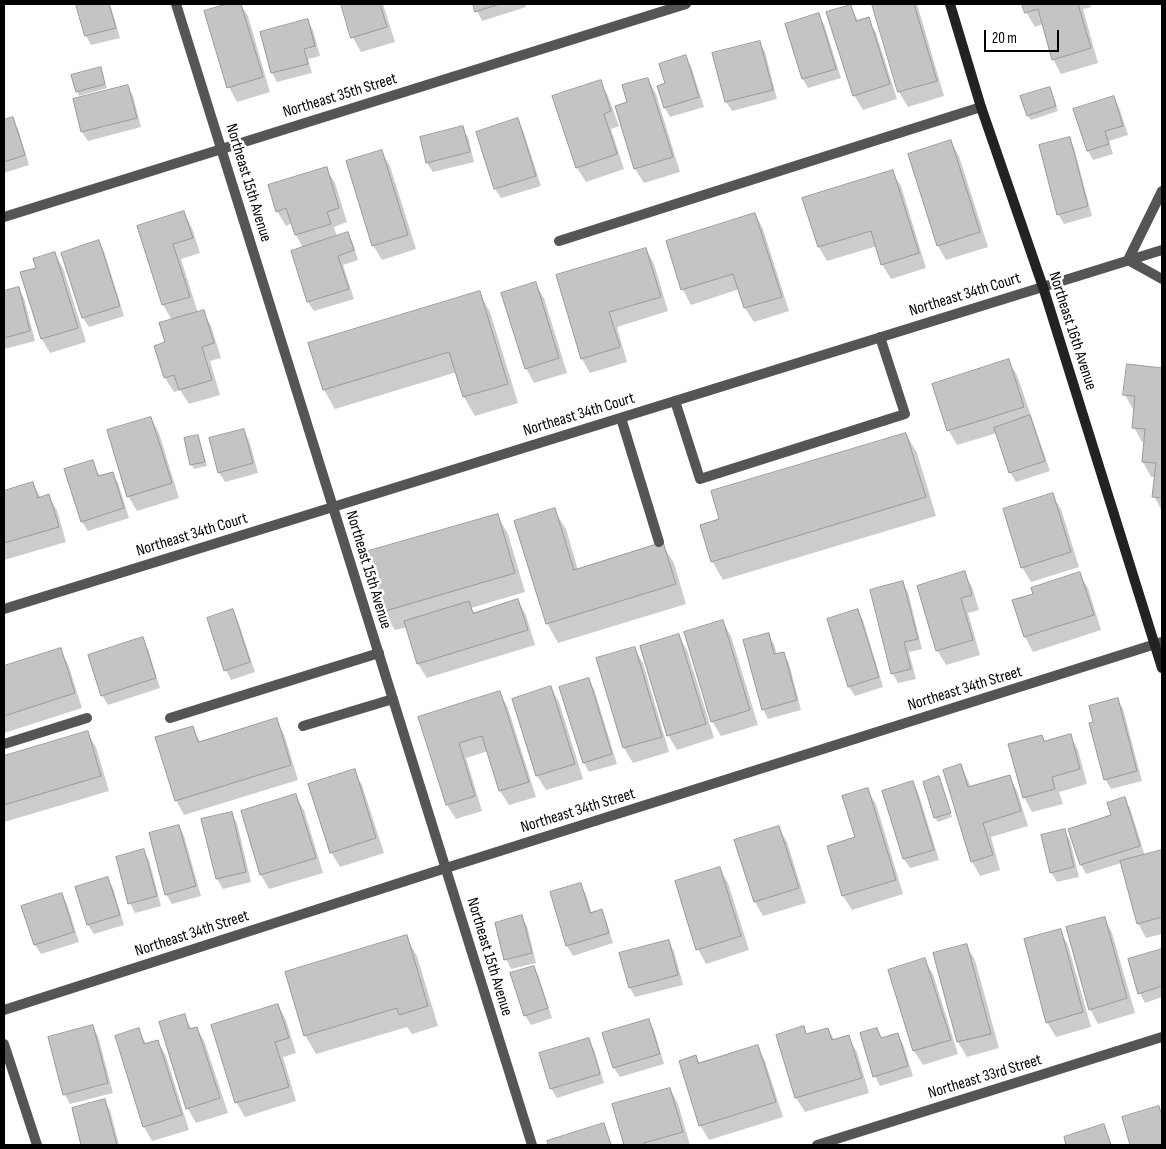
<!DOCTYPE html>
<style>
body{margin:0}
#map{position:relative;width:1166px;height:1149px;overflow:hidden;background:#fff;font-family:"Sofia Sans Condensed",sans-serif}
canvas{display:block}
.frame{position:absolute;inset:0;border:5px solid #000;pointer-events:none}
.scale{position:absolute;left:984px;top:30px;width:75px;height:22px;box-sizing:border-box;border:2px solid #000;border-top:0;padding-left:6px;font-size:15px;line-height:18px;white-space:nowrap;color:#000;-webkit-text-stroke:4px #fff;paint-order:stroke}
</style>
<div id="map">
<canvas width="1166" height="1149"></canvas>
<div class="frame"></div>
<div class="scale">20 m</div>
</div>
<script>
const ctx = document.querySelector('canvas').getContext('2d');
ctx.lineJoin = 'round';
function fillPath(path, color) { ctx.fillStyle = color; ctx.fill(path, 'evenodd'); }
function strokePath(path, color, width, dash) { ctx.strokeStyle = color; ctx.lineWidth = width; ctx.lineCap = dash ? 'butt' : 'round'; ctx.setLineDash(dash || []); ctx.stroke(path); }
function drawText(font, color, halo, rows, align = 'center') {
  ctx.font = font + ' "Sofia Sans Condensed",sans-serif'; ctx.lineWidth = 5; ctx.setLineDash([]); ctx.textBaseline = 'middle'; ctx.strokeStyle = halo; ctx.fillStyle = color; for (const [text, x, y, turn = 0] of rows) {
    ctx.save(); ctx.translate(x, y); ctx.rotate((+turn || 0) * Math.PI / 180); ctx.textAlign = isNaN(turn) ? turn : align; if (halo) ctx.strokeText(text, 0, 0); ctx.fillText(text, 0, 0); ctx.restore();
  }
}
fillPath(new Path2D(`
 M77 4H110L120 38 91 45 86 36Z
 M232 4H240L248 16 270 92 237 102 229 87 206 11Z
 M342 4H383L395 42 361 52 353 38Z
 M474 4H525L526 7 482 21Z
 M873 4H917L944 96 908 107 899 92Z
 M1024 4H1090L1091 7 1083 9 1098 63 1061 74 1053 59 1043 24 1035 27 1026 12Z
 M850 6 859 22 868 19 876 33 897 99 863 110 854 95Z
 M818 15 824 24 841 78 808 88 803 79 786 25Z
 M308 21 313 30 320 56 308 59 312 73 277 82 272 73 261 33Z
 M759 42 765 52 777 99 732 111 726 102 714 54Z
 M685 57 691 66 704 107 670 117 665 108 667 84Z
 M100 69 107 88 79 96 77 91Z
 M648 79 656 94 680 172 644 183 635 169 629 103Z
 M600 81 608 96 619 126 611 129 624 169 586 182 577 168 553 96Z
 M128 86 133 96 141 127 88 141 82 132Z
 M1050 88 1058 111 1031 120 1028 116Z
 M1114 98 1119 107 1128 135 1109 141 1113 154 1093 160 1088 151 1075 110Z
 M12 119 18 129 29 165 4 173V122Z
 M517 120 523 130 541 186 501 198 495 189 477 133Z
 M462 128 468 137 474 162 433 172 427 163 421 138Z
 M1069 138 1074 148 1092 216 1064 224 1058 214Z
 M951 142 959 156 988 247 946 260 938 246Z
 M381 151 390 166 416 249 382 260 373 245Z
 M326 169 335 183 347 222 334 227 337 237 348 234 353 243 358 260 343 265 354 299 314 311 308 302 292 251 303 248 296 235 292 223 286 226 277 211Z
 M892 172 901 186 926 268 891 279 882 264 877 246 827 261 819 247Z
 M184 213 192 228 200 253 181 259 198 313 203 311 211 326 221 358 210 361 220 395 189 404 180 390 174 392 165 378 156 347 167 343 172 320 163 305 139 227Z
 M755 214 763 229 789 311 754 322 745 308 739 289 691 305 683 290 668 242Z
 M98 242 104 251 124 316 89 327 83 318 62 253Z
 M646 249 654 264 668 311 617 327 627 362 590 373 582 359 557 276Z
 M55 254 63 268 86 342 50 353 42 339 37 269Z
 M535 284 544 298 567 373 534 383 526 368Z
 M19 289 24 298 35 341 4 349V293Z
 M479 293 490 312 518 403 475 416 464 397 457 372 335 409 324 390 310 344Z
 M1008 361 1017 375 1050 471 1016 482 1010 472 997 433 957 445 949 431 934 385Z
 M1128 366 1162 369V511L1154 496 1156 477H1151L1143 462 1145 442H1142L1134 427 1135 409H1133L1125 395Z
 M151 418 159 433 179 498 137 511 128 496Z
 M243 430 249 440 258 473 225 482 219 472Z
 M906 434 917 453 936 516 723 580 712 561Z
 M198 436 207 466 194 469 192 465Z
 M92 462 100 477 112 473 118 483 129 518 88 531 82 522 65 470Z
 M33 484 41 498 48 496 57 510 66 542 4 560V493Z
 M1052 495 1061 509 1079 567 1031 582 1022 567Z
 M554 510 566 529 578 570 662 544 674 563 686 604 558 643 547 623Z
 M497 515 508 534 525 592 471 608 475 614 518 601 526 615 535 645 427 678 418 664 407 627 395 630 383 611Z
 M964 573 972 587 979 610 968 613 980 655 946 665 937 650Z
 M1079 574 1088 588 1101 630 1033 652 1025 637 1013 601 1035 595Z
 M902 583 908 592 922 649 909 652 916 679 898 683 893 674 871 591Z
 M232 611 238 621 255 672 231 680 226 670Z
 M857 611 863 620 883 687 855 696 849 687Z
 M722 621 731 636 758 725 721 736 712 721Z
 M678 635 687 650 714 738 677 750 668 735Z
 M768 635 774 644 777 655 783 653 789 663 801 710 768 719 763 709Z
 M142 639 148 649 160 688 108 705 102 695Z
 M634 648 643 663 669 752 633 763 624 748 598 659Z
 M60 650 68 664 82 708 4 733V668Z
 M588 679 594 689 617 764 589 772 584 763Z
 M551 688 559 702 583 779 546 790 537 776 514 700Z
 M500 693 508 708 536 797 509 805 500 791 488 751 466 758 482 811 456 819 447 805 420 718Z
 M1117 700 1123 709 1142 781 1111 789 1105 779 1094 722Z
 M276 720 284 734 298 780 184 815 176 800 192 728 201 743Z
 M87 732 96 747 109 791 4 822V757Z
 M1070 735 1078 750 1087 784 1059 792 1063 804 1032 812 1024 797 1042 737 1045 742Z
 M961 765 971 787 1009 776 1017 791 1028 826 991 837 1000 870 980 876 972 861Z
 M354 771 362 785 384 853 340 867 331 852Z
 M939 778 952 817 938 822 935 818Z
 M913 783 918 792 939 860 910 868 904 859 884 791Z
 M867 789 876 804 903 894 852 910 843 896 828 847 856 838Z
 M295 796 304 810 323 873 269 889 261 875Z
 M1124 799 1130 808 1145 856 1162 852V934L1146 938 1138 923 1121 863 1086 874 1081 865Z
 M231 813 237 823 251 882 223 889 217 879 203 820Z
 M179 826 184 836 201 896 172 904 166 894Z
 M778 827 787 842 806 903 763 916 755 902 736 841Z
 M1064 831 1070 840 1079 877 1057 882 1051 872Z
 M143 851 149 860 161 906 135 913 130 903Z
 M719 868 728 883 749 950 706 964 698 949Z
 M107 879 113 888 124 925 94 934 88 925Z
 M580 884 586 894 592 914 601 911 606 920 613 943 573 956 567 946 551 893Z
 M61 894 67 904 79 942 41 954 35 945Z
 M522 917 527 926 536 963 511 969 506 959Z
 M1104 918 1112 933 1135 1013 1098 1024 1090 1009Z
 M1060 931 1068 945 1091 1027 1056 1037 1047 1022Z
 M406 937 417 956 438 1026 412 1034 407 1027 316 1054 305 1035Z
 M668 941 674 951 683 985 635 997 630 988 621 953Z
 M966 945 975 960 999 1048 967 1057 958 1042 935 954Z
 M1162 950V997L1145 1003 1140 993 1129 960Z
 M924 960 933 974 958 1054 923 1065 914 1051 889 971Z
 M533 967 539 977 552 1018 531 1025 525 1015Z
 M278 1005 286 1020 296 1053 283 1057 296 1101 245 1117 236 1102Z
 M184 1015 192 1030 197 1028 205 1043 228 1113 196 1123 188 1109 160 1023Z
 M649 1021 654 1030 664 1064 620 1077 614 1068Z
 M92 1027 98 1036 113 1093 70 1104 65 1095Z
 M803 1028 807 1035 828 1029 835 1041 848 1037 857 1052 869 1093 805 1112 796 1098Z
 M877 1029 882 1039 897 1034 903 1044 913 1076 880 1086 875 1076Z
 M138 1030 147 1045 158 1042 166 1056 189 1130 152 1141 144 1127Z
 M588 1040 594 1049 604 1083 557 1098 551 1088Z
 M757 1046 765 1061 783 1117 709 1140 700 1125 696 1057 700 1064Z
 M670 1089 678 1104 690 1145H625L614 1105Z
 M104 1101 110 1110 119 1145H83L73 1109Z
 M1159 1108 1162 1114V1145H1132L1123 1118Z
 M603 1125 612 1145H549L548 1142Z
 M1103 1126 1112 1145H1067L1065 1138Z`), '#0003');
const building = new Path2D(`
 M76 4H109L116 28 85 36Z
 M227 4H241L263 77 227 88 204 11Z
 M341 4H380L387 27 351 38Z
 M473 4H500L475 12Z
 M872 4H914L937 81 898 92Z
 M1022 4H1078L1091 48 1052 60 1038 9 1025 13Z
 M851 5 856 21 869 17 890 84 853 96 826 12Z
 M819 13 836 69 802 79 785 24Z
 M308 19 315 46 304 49 308 64 271 73 260 32Z
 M760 41 773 90 725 102 712 53Z
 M686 55 699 97 664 108 657 86 665 83 659 64Z
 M101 67 105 84 76 92 71 75Z
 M648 78 673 157 634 169 615 106 627 102 622 85Z
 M601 80 611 111 604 114 617 154 576 168 552 96Z
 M128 85 137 118 81 132 73 99Z
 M1050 87 1056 106 1027 116 1020 96Z
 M1114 96 1123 126 1105 131 1109 144 1087 151 1073 109Z
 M13 117 25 155 4 162V120Z
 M518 118 536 176 494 189 476 132Z
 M463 126 470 152 426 163 420 137Z
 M1070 137 1088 206 1057 215 1039 145Z
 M951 140 980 232 937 246 908 154Z
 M382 150 408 235 372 246 346 161Z
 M327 167 339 208 327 212 331 224 295 235 286 208 276 212 268 185Z
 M893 170 919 253 881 265 871 231 818 247 802 198Z
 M184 211 193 238 173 244 190 297 162 305 137 226Z
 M755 213 782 297 744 308 733 274 681 290 666 241Z
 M348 232 354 250 338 256 349 289 307 302 291 251Z
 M99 240 120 306 82 318 61 253Z
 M646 248 661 297 609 312 620 347 581 359 556 275Z
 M55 252 78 328 41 339 20 272 36 268 33 259Z
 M536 282 559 358 525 369 501 293Z
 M19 287 30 331 4 338V291Z
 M480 291 508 384 463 397 449 352 323 390 308 343Z
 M204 310 214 343 202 347 212 380 179 390 174 375 164 378 154 346 165 342 159 323Z
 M1009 359 1024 407 947 431 932 384Z
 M1127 364 1162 368V498L1152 497 1156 463 1142 462 1145 429 1132 428 1135 396 1123 395Z
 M1030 415 1045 461 1009 473 994 428Z
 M151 417 172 483 127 497 107 430Z
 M244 429 253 463 218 473 209 438Z
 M906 433 926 497 711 562 700 525 719 519 711 491Z
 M198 435 205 462 190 465 184 438Z
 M93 460 98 476 113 472 124 508 81 522 64 469Z
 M33 482 38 498 49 494 59 527 4 543V491Z
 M1053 493 1071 552 1021 568 1003 509Z
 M555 508 574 570 663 542 676 584 546 624 514 521Z
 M498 514 515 573 382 612 365 552Z
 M965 571 972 595 961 598 973 640 936 651 917 586Z
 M1080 572 1094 615 1024 637 1012 600 1033 594 1031 588Z
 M903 581 918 639 904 642 911 669 891 674 870 590Z
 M518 599 528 630 417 664 404 621 469 601 473 613Z
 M233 609 250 662 224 671 207 618Z
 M858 609 879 677 848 687 827 619Z
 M723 620 750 710 711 722 684 632Z
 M769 633 774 654 784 652 797 700 762 710 743 640Z
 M679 634 706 724 667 736 640 646Z
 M143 637 156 678 101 696 88 655Z
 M635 647 662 737 623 748 596 658Z
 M61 648 75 693 4 716V666Z
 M589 678 612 754 583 763 559 687Z
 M551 686 575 764 536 776 512 699Z
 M500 691 529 782 499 791 482 736 459 743 475 796 446 805 418 717Z
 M1118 698 1137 771 1104 780 1089 723 1093 722 1089 706Z
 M277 718 291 765 175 801 155 737 193 726 198 742Z
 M88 731 101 776 4 805V756Z
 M1071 734 1080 769 1052 777 1055 789 1023 798 1008 744 1042 735 1044 741Z
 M961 764 968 787 1010 775 1021 811 983 823 993 855 971 862 943 770Z
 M355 769 376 838 330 853 308 784Z
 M939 776 951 813 934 818 923 782Z
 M913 781 934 850 903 859 882 791Z
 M868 788 896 880 842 896 827 846 855 837 842 796Z
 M296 794 316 858 260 875 241 811Z
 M1125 797 1140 846 1080 865 1068 829 1111 815 1107 803Z
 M232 812 246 872 216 879 201 819Z
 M179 825 196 886 165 895 149 833Z
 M779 826 799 888 754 902 734 840Z
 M1065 829 1074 867 1050 873 1041 835Z
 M144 849 157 896 128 904 116 857Z
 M1162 850V917L1137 924 1120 861Z
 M720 867 741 936 696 950 675 881Z
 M108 877 120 915 87 925 75 887Z
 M581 883 590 913 602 909 609 933 566 946 550 892Z
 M62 893 74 932 34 945 21 906Z
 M522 915 532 953 504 960 495 923Z
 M1105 917 1127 998 1089 1010 1066 927Z
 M1061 929 1083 1012 1046 1023 1024 939Z
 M407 935 428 1006 399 1015 397 1008 304 1036 285 972Z
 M669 940 678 975 629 988 619 953Z
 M967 944 991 1034 957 1042 933 953Z
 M1162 949V986L1138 994 1128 959Z
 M925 958 951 1040 913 1051 888 970Z
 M534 966 548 1008 524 1016 510 973Z
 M278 1004 289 1038 275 1042 289 1087 235 1103 211 1025Z
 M185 1014 189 1029 197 1027 220 1098 186 1109 159 1022Z
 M649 1019 660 1054 613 1068 602 1033Z
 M93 1025 108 1083 63 1095 48 1037Z
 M804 1026 806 1034 828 1028 832 1040 849 1035 862 1078 795 1098 776 1035Z
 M139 1028 144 1044 158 1040 182 1115 143 1127 115 1036Z
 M877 1028 881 1038 898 1033 908 1066 873 1077 860 1033Z
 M589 1038 600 1074 550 1089 539 1053Z
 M758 1045 776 1102 699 1126 679 1061 696 1055 698 1063Z
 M670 1088 683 1132 644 1143 645 1145H624L612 1104Z
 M105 1099 117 1145H81L72 1108Z
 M1159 1106 1162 1116V1145H1130L1122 1117Z
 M604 1123 611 1145H548L547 1141Z
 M1104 1124 1111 1145H1066L1064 1137Z`);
fillPath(building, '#c4c4c4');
strokePath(building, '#999', 1);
strokePath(new Path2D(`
 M559 241 981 107
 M675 401 700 479 905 414 880 337
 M621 418 659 542
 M170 718 379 653
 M303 726 393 699
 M4 744 87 718`), '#555', 10);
strokePath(new Path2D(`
 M176 4 532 1145
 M1162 191 1128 260 1162 279
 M4 217 686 4
 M4 609 1162 250
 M4 1010 446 868 1162 642
 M4 1044 37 1145
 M817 1145 1162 1037`), '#555', 10);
strokePath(new Path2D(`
 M950 4 981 107 1043 287 1162 668`), '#222', 10);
drawText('16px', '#000', '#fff', [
 ["Northeast 35th Street",340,96,-17],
 ["Northeast 15th Avenue",248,183,73],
 ["Northeast 34th Court",965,295,-17],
 ["Northeast 16th Avenue",1072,331,72],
 ["Northeast 34th Court",579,415,-17],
 ["Northeast 34th Court",192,535,-17],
 ["Northeast 15th Avenue",368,570,73],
 ["Northeast 34th Street",965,689,-17],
 ["Northeast 34th Street",578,811,-17],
 ["Northeast 34th Street",192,934,-18],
 ["Northeast 15th Avenue",489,957,73],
 ["Northeast 33rd Street",985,1077,-17]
]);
</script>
